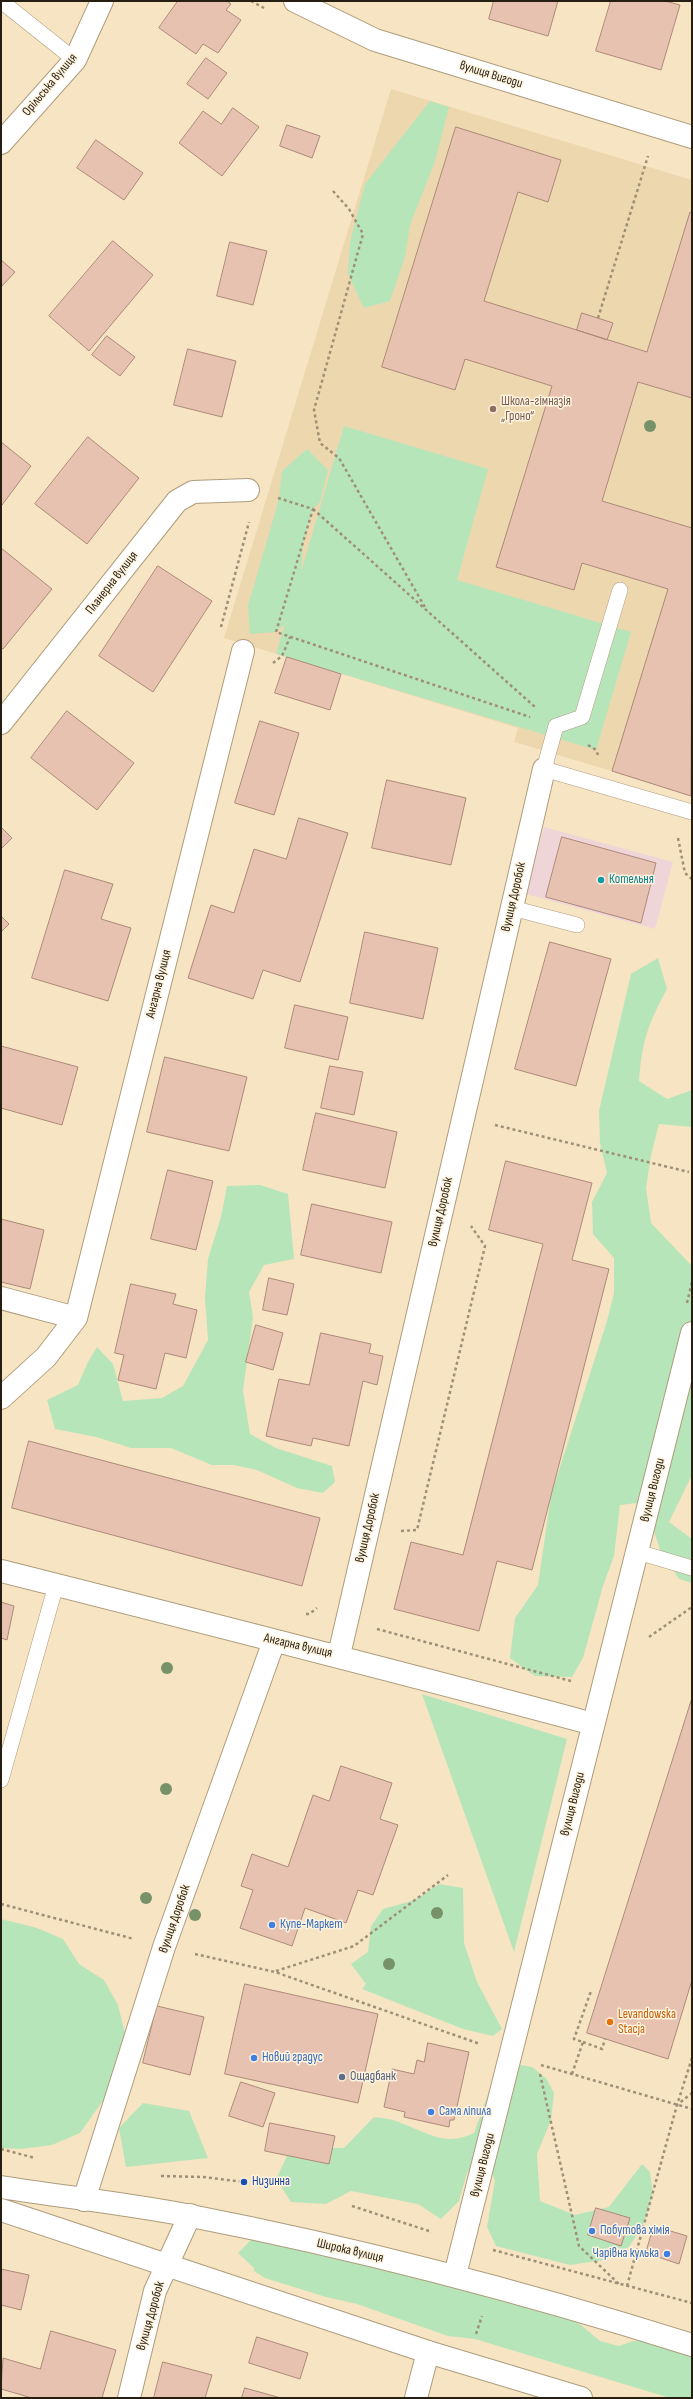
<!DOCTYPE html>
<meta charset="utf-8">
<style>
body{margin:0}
#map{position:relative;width:693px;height:2399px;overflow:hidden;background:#f7e4c2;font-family:"Sofia Sans Condensed",sans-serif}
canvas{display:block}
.frame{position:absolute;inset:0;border:2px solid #251e11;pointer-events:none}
</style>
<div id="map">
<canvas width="693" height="2399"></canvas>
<div class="frame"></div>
</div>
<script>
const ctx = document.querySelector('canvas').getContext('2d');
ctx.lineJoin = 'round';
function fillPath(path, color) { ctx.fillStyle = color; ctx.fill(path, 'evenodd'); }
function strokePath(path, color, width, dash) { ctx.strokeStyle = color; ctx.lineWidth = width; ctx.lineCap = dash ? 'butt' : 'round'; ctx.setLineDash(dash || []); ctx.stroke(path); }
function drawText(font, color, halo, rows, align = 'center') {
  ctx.font = font + ' "Sofia Sans Condensed",sans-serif'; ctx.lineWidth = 3; ctx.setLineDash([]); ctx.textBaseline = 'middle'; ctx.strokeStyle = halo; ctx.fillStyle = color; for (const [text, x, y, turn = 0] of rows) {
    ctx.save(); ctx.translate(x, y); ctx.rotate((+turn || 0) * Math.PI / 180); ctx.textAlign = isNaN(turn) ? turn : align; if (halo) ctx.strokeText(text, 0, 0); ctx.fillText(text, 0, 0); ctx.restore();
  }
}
fillPath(new Path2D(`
 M544 827 673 862 655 929 526 894Z`), '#f0d5d8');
fillPath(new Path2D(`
 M391 89 692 180V795L514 742 518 728 224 638Z`), '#edd7ae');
fillPath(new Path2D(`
 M430 101 449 107 435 161 410 225 405 257 390 301 364 308 348 274 350 242 365 184Z
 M344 426 488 469 457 580 631 632 596 750 276 654 285 624 276 632 250 634 248 606 279 499 282 471 307 449 328 470 320 502 313 509 303 545 301 572Z
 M658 958 667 989C648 1024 642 1041 639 1081L667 1099 692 1090V1127L659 1124 651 1155 646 1188 651 1223 692 1266V1475L669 1522 692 1539V1583L679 1579 660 1550 645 1502 620 1505 614 1556 603 1586 583 1658 572 1677 535 1676 510 1658 515 1618 538 1585 551 1495 607 1321 614 1293V1258L593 1234 592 1202 607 1173 600 1143 599 1111 631 974Z
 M260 1185 288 1194 294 1259 264 1265 249 1292 253 1317 243 1391 250 1434 276 1448 332 1466 335 1482 323 1493 297 1488 257 1470 234 1465H212L171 1448H131L96 1437 55 1429 47 1400 78 1385 88 1362 97 1347 113 1364 123 1401 162 1398 183 1386 208 1340 205 1298 208 1259 221 1217 227 1186Z
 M422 1694 567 1739 514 1952Z
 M439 1884 463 1888 464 1943 477 1982 502 2029 493 2036 463 2029 362 1989 366 1984 351 1964 368 1952 371 1926 383 1909 415 1900Z
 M1 1919 37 1928 63 1939 79 1964 104 1980 118 2005 125 2034 114 2085 80 2133 52 2145 21 2149 1 2148Z
 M510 2063 532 2067 546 2078 554 2093 551 2120 537 2154 540 2201 575 2215 609 2207 642 2164 650 2172 653 2193 644 2223 629 2247 604 2260 570 2265 496 2246 487 2227 495 2181 483 2148 467 2173 459 2201 441 2219 418 2204 351 2191 326 2204 291 2202 276 2179 288 2154 309 2148H344L374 2117C383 2118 393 2119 401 2123 428 2133 445 2147 474 2133L495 2075Z
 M143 2103 189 2111 208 2158 126 2167 119 2128Z
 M255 2236 557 2312 581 2325 600 2341 619 2346 633 2341 664 2342 692 2351V2398H670L475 2339 448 2336 357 2304 326 2297 265 2278 254 2271V2268L238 2253Z`), '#b7e5ba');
const building = new Path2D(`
 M178 1H227L231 4 226 10 241 20 218 53 203 44 196 54 159 28Z
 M494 1H558L548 36 489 19Z
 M611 1H665L680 5 661 70 596 51Z
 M206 58 227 73 208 99 187 84Z
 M233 108 259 127 222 176 179 143 203 111 221 124Z
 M287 125 320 136 312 158 280 146Z
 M456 127 561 160 548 202 518 192 484 301 647 352 690 212 692 213V398L638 382 602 501 692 528 691 796 612 771 668 589 582 563 574 590 496 567 552 386 465 359 455 390 382 367Z
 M96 140 143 173 124 200 77 168Z
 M113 241 153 275 89 351 49 316Z
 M230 242 267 251 253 305 217 296Z
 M1 260 15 272 2 286H1Z
 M582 313 613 323 607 340 577 330Z
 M107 336 135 357 120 376 92 355Z
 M188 349 236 361 222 417 174 405Z
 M88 437 139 478 87 544 35 504Z
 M1 442 31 466 2 505 1 504Z
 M1 548 52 589 3 649 1 648Z
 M158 566 212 601 153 692 99 656Z
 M287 657 341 674 330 710 275 693Z
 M67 711 134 763 97 810 31 758Z
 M260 721 299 733 274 815 235 803Z
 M387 780 466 798 451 865 372 848Z
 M299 818 348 833 300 982 263 970 253 999 188 978 211 905 234 913 254 849 286 859Z
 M1 827 12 838 1 849Z
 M562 837 656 863 641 923 546 897Z
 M65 870 113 884 101 919 131 928 108 1001 32 978Z
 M1 916 9 924 1 932Z
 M365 932 438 948 423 1019 350 1003Z
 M550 942 611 959 576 1086 515 1069Z
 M295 1005 348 1017 338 1060 285 1048Z
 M1 1046 78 1067 62 1125 1 1108Z
 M165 1057 247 1077 229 1151 147 1132Z
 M330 1066 363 1072 354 1115 321 1108Z
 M316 1113 397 1132 385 1188 303 1170Z
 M506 1161 592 1183 572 1260 609 1269 532 1570 497 1561 479 1631 394 1609 411 1542 463 1555 543 1244 489 1230Z
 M168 1170 213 1181 196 1250 151 1239Z
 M312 1204 392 1222 381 1273 301 1255Z
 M1 1219 44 1230 30 1289 1 1282Z
 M269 1278 294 1284 287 1315 263 1310Z
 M131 1284 176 1294 173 1304 197 1310 186 1358 165 1353 156 1389 118 1380 124 1355 115 1353Z
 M256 1325 283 1333 273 1370 246 1362Z
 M321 1333 371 1344 369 1353 383 1356 377 1385 363 1381 349 1446 313 1438 311 1446 266 1436 279 1379 309 1385Z
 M29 1441 320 1518 302 1586 12 1508Z
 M1 1602 14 1606 7 1640 1 1638Z
 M692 1698V1980L668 2059 587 2033Z
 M341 1766 392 1783 380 1819 398 1825 373 1895 358 1890 346 1923 305 1908 292 1946 240 1928 253 1890 241 1886 252 1854 288 1867 313 1795 329 1801Z
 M245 1984 378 2014 358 2103 225 2074Z
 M157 2006 204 2017 190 2075 143 2063Z
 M428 2043 469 2052 454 2120H450L449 2127 404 2117 405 2112 384 2107 392 2069 414 2074 417 2060 424 2062Z
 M241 2082 275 2093 263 2127 229 2116Z
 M270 2123 335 2136 329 2164 265 2151Z
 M596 2208 630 2218 621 2246 588 2235Z
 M654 2226 687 2236 679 2264 646 2253Z
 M1 2269 29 2275 21 2310 1 2305Z
 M51 2331 116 2350 102 2398H32L1 2389 3 2358 40 2369Z
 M257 2337 308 2353 300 2379 249 2363Z
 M163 2362 212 2375 205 2398H154Z
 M245 2388 281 2398H242Z`);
fillPath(building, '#e8c2b1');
strokePath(building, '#ac8979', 1);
const service = new Path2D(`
 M1 1 75 60
 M620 590 582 717 556 726 544 769 692 812
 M512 908 577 925
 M638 1552 692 1568
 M1 1780 56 1585`);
const minor = new Path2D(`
 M295 1 375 40 692 137
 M1 143 75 60 102 1
 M1 723 177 501 193 492 248 490
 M1 1298 76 1318
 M1 1398 46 1357 76 1318 243 651
 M1 1571C199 1621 396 1671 593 1724
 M339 1655 544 769
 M84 2200 164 1947 274 1641
 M455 2275 692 1333
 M129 2398 155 2291 190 2215
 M416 2398 428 2352`);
const tertiary = new Path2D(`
 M1 2187C64 2197 129 2204 191 2216 361 2249 527 2293 692 2345
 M1 2210 428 2352 581 2398`);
strokePath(service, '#ae9d7c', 16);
strokePath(minor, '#ae9d7c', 24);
strokePath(tertiary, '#ae9d7c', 24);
strokePath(new Path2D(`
 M251 1 264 8
 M333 191 349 209 363 234 314 410 320 443 339 458 426 609
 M598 318 648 156
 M278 498 313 509 276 632 530 717
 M313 509 535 707
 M221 627 249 522
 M273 663 282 656 290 637
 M588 745 596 750 598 755
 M678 838 685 873 692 879
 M495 1125 689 1172
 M687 1303 692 1282
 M401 1531 417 1530 485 1246 471 1226
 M306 1614H309L317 1608
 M377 1629 571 1681
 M649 1637 692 1607
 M1 1904 134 1939
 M195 1954 275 1972 480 2044
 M276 1971 354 1946 448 1875
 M583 2042 602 2049 605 2039
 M692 2058 677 2105 692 2093
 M541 2065 692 2109
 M540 2074 579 2246 619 2284
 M572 2074 583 2042 574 2039 591 1991
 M1 2149 35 2158
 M161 2176 203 2177 244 2182
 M352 2206 432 2232
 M493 2250 692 2303
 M627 2286 677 2105
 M476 2334 482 2316`), '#9e9077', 2.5, [3, 3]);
strokePath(service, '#fff', 15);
strokePath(minor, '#fff', 22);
strokePath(tertiary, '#fff', 22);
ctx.fillStyle = '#779268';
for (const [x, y] of [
 [650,426],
 [167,1668],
 [166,1789],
 [146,1898],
 [437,1913],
 [195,1915],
 [389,1964]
]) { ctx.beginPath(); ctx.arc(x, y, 6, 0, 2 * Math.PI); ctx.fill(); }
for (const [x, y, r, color] of [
 [493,409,4,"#8d6e63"],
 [601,880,4,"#0f9aa8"],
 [272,1925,4,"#3f7fe0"],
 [610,2022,4,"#e8710a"],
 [254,2058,4,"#3f7fe0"],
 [342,2077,4,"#5c6f8a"],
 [431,2112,4,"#3f7fe0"],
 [244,2182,4,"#1a4fb4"],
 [592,2231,4,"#3f7fe0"],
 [667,2254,4,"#3f7fe0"]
]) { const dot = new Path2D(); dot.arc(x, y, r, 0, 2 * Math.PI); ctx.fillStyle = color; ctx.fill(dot); strokePath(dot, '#fef3de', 1.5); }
drawText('13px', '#251e11', '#fef3de', [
 ["вулиця Вигоди",491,75,17],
 ["Орільська вулиця",50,85,-50],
 ["Планерна вулиця",112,583,-52],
 ["вулиця Доробок",514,897,-77],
 ["Ангарна вулиця",159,984,-76],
 ["вулиця Доробок",441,1212,-77],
 ["вулиця Вигоди",653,1490,-76],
 ["вулиця Доробок",368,1528,-77],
 ["Ангарна вулиця",298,1646,13],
 ["вулиця Вигоди",573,1804,-76],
 ["вулиця Доробок",175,1919,-71],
 ["вулиця Вигоди",483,2165,-76],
 ["Широка вулиця",350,2251,13],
 ["вулиця Доробок",151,2316,-74]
]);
drawText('13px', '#785e54', '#fef3de', [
 ["Школа-гімназія",501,402],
 ["„Гроно“",501,417]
], 'left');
drawText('13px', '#0d838f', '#fef3de', [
 ["Котельня",609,880]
], 'left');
drawText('13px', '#366cbe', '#fef3de', [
 ["Купе-Маркет",280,1925],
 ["Новий градус",262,2058],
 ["Сама ліпила",439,2112],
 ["Побутова хімія",600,2231],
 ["Чарівна кулька",659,2254,"right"]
], 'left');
drawText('13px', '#c56008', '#fef3de', [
 ["Levandowska",618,2015],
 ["Stacja",618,2030]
], 'left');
drawText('13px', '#4e5e75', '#fef3de', [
 ["Ощадбанк",350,2077]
], 'left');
drawText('13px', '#164399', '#fef3de', [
 ["Низинна",252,2182]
], 'left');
</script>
